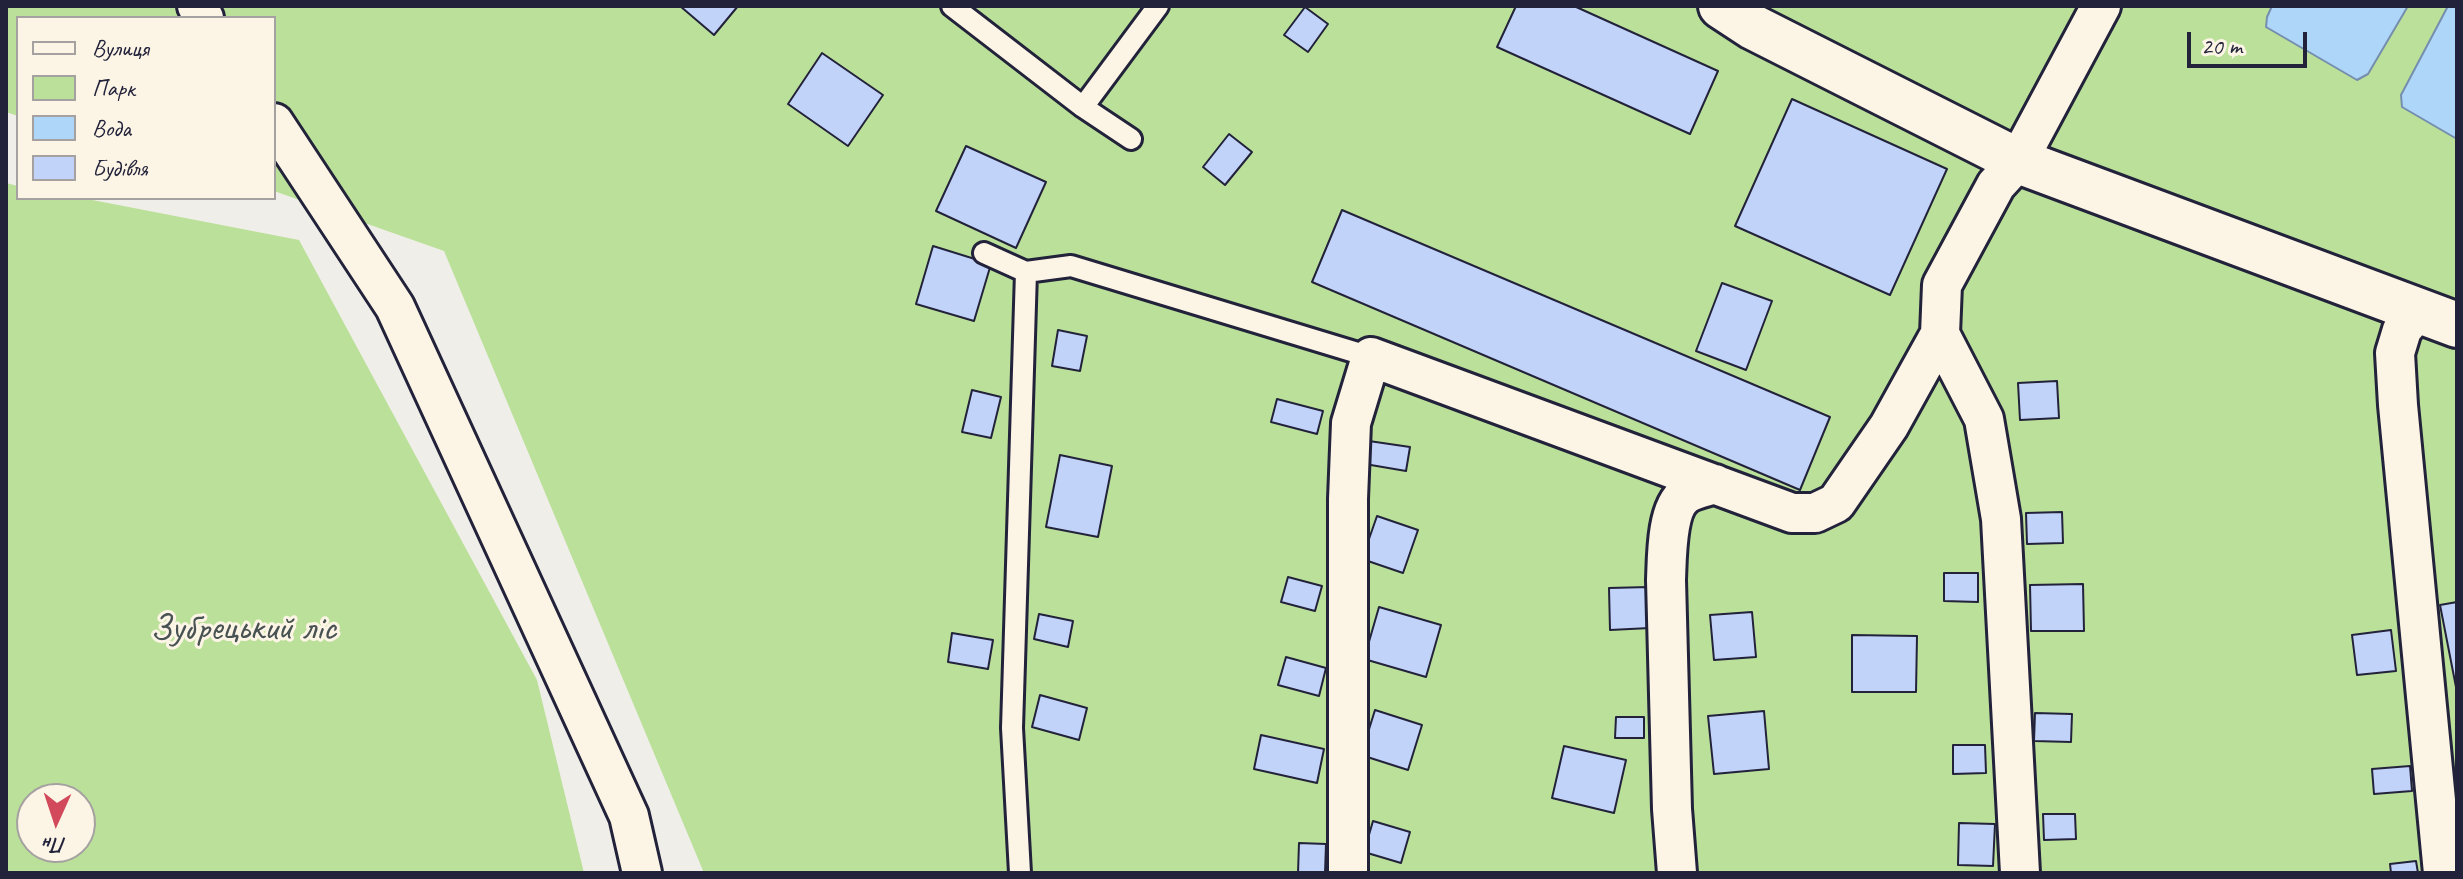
<!DOCTYPE html>
<meta charset="utf-8">
<style>
body{margin:0}
#map{position:relative;width:2463px;height:879px;overflow:hidden;background:#f0eee9;font-family:Caveat,sans-serif}
canvas{display:block}
.frame{position:absolute;inset:0;border:8px solid #22223b;pointer-events:none}
.legend{position:absolute;left:16px;top:16px;width:260px;height:184px;box-sizing:border-box;background:#fcf5e5;border:2px solid #a5a1a1;margin:0;padding:10px 14px;list-style:none;font-size:24px;color:#22223b}
.legend li{display:flex;align-items:center;gap:16px;height:40px}
.legend b{width:40px;border:2px solid #a5a1a1}
.north{position:absolute;left:16px;top:783px;width:80px;height:80px;box-sizing:border-box;background:#fcf5e5;border:2px solid #a5a1a1;border-radius:50%;rotate:183deg;font-size:22px;font-weight:700;line-height:32px;text-align:center;color:#22223b}
.north::after{content:'';display:block;margin:auto;width:28px;height:36px;background:#d1495b;clip-path:polygon(50% 0,100% 100%,50% 72%,0 100%)}
.scale{position:absolute;left:2187px;top:32px;width:120px;height:36px;box-sizing:border-box;border:4px solid #22223b;border-top:0;padding-left:10px;font-size:24px;line-height:28px;white-space:nowrap;color:#22223b;-webkit-text-stroke:6px #fcf5e5;paint-order:stroke}
</style>
<div id="map">
<canvas width="2463" height="879"></canvas>
<div class="frame"></div>
<ul class="legend">
<li><b style="height:10px;background:#fcf5e5"></b>Вулиця</li>
<li><b style="height:22px;background:#bbe09a"></b>Парк</li>
<li><b style="height:22px;background:#aed6f9"></b>Вода</li>
<li><b style="height:22px;background:#c2d3f9"></b>Будівля</li>
</ul>
<div class="north">Пн</div>
<div class="scale">20 m</div>
</div>
<script>
const ctx = document.querySelector('canvas').getContext('2d');
ctx.lineJoin = 'round';
function fillPath(path, color) { ctx.fillStyle = color; ctx.fill(path, 'evenodd'); }
function strokePath(path, color, width, dash) { ctx.strokeStyle = color; ctx.lineWidth = width; ctx.lineCap = dash ? 'butt' : 'round'; ctx.setLineDash(dash || []); ctx.stroke(path); }
function drawText(font, color, halo, rows, align = 'center') {
  ctx.font = font + ' Caveat,sans-serif'; ctx.lineWidth = 6; ctx.setLineDash([]); ctx.textBaseline = 'middle'; ctx.strokeStyle = halo; ctx.fillStyle = color; for (const [text, x, y, turn = 0] of rows) {
    ctx.save(); ctx.translate(x, y); ctx.rotate((+turn || 0) * Math.PI / 180); ctx.textAlign = isNaN(turn) ? turn : align; if (halo) ctx.strokeText(text, 0, 0); ctx.fillText(text, 0, 0); ctx.restore();
  }
}
fillPath(new Path2D(`
 M6 6H2457V873H704L444 251 274 191V18H18V116L6 112Z
 M6 183 18 186V198H82L299 240 537 680 584 873H6ZM32 799H80V847H32Z`), '#bbe09a');
const water = new Path2D(`
 M2272 6H2408L2368 74 2357 80 2266 27 2267 17Z
 M2448 6H2457V139L2402 107 2401 95Z`);
fillPath(water, '#aed6f9');
strokePath(water, '#768ead', 2);
const building = new Path2D(`
 M680 6H738L714 35Z
 M1516 6H1574L1718 71 1690 134 1497 47Z
 M1305 7 1328 24 1308 52 1284 35Z
 M822 53 883 95 848 146 788 104Z
 M1792 99 1947 169 1890 295 1735 226Z
 M1229 134 1252 152 1225 185 1203 167Z
 M966 146 1046 182 1016 248 936 211Z
 M1342 210 1830 417 1800 490 1312 282Z
 M933 246 991 264 974 321 916 304Z
 M1722 283 1772 301 1746 370 1696 351Z
 M1058 330 1087 336 1080 371 1052 366Z
 M2057 381 2059 418 2020 420 2018 383Z
 M972 390 1001 397 991 438 962 432Z
 M1277 399 1323 411 1317 434 1271 422Z
 M1369 441 1410 447 1406 471 1365 464Z
 M1060 455 1112 466 1098 537 1046 527Z
 M2062 512 2063 543 2027 544 2026 513Z
 M1377 516 1418 530 1403 573 1362 559Z
 M1944 573H1978V602L1944 601Z
 M1288 577 1322 586 1315 611 1281 602Z
 M2083 584 2084 631H2031L2030 585Z
 M1649 587 1650 628 1610 630 1609 588Z
 M2457 602V687H2456L2440 605Z
 M1379 607 1441 625 1426 677 1364 659Z
 M1752 612 1756 657 1714 660 1710 615Z
 M1039 614 1073 621 1068 647 1034 639Z
 M2391 630 2396 671 2357 675 2352 635Z
 M952 633 993 640 988 669 948 662Z
 M1852 635 1917 636 1916 692H1852Z
 M1286 657 1326 668 1319 696 1278 685Z
 M1040 695 1087 708 1079 740 1032 727Z
 M1375 710 1422 725 1408 770 1361 755Z
 M1764 711 1769 769 1714 774 1708 716Z
 M2035 713 2072 714 2071 742 2034 741Z
 M1616 717H1644V738H1615Z
 M1261 735 1324 749 1317 783 1254 769Z
 M1953 745H1985L1986 773 1953 774Z
 M1564 746 1626 760 1614 813 1552 798Z
 M2410 766 2412 791 2374 794 2372 769Z
 M2043 814H2075L2076 839 2044 840Z
 M1373 821 1410 832 1401 863 1364 852Z
 M1959 823 1995 824 1993 866 1958 865Z
 M1299 843 1326 844 1325 873H1298Z
 M2416 861 2418 873H2391L2390 864Z`);
fillPath(building, '#c2d3f9');
strokePath(building, '#22223b', 2);
const service = new Path2D(`
 M952 6 1083 107 1131 139
 M1083 107 1158 6
 M984 253 1026 272 1071 266 1371 357
 M1020 873 1012 728 1026 272`);
const minor = new Path2D(`
 M197 6 204 18
 M274 123 395 307 629 816 642 873
 M2418 310 2402 330 2395 353 2398 405 2443 873
 M1348 873V499L1351 423 1371 357 1792 513H1815L1836 503 1889 426 1940 334
 M1677 873 1672 809 1666 580C1667 558 1666 509 1685 495 1693 489 1707 487 1715 484
 M2020 873 2001 519 1984 419 1940 334 1942 285 1996 185 2018 161 2101 6`);
const tertiary = new Path2D(`
 M1721 6 1753 27 2018 161 2457 325`);
strokePath(service, '#22223b', 26);
strokePath(minor, '#22223b', 44);
strokePath(tertiary, '#22223b', 50);
strokePath(service, '#fcf5e5', 20);
strokePath(minor, '#fcf5e5', 38);
strokePath(tertiary, '#fcf5e5', 44);
drawText('38px', '#485253', '#fcf5e5', [
 ["Зубрецький ліс",243,629]
]);
</script>
